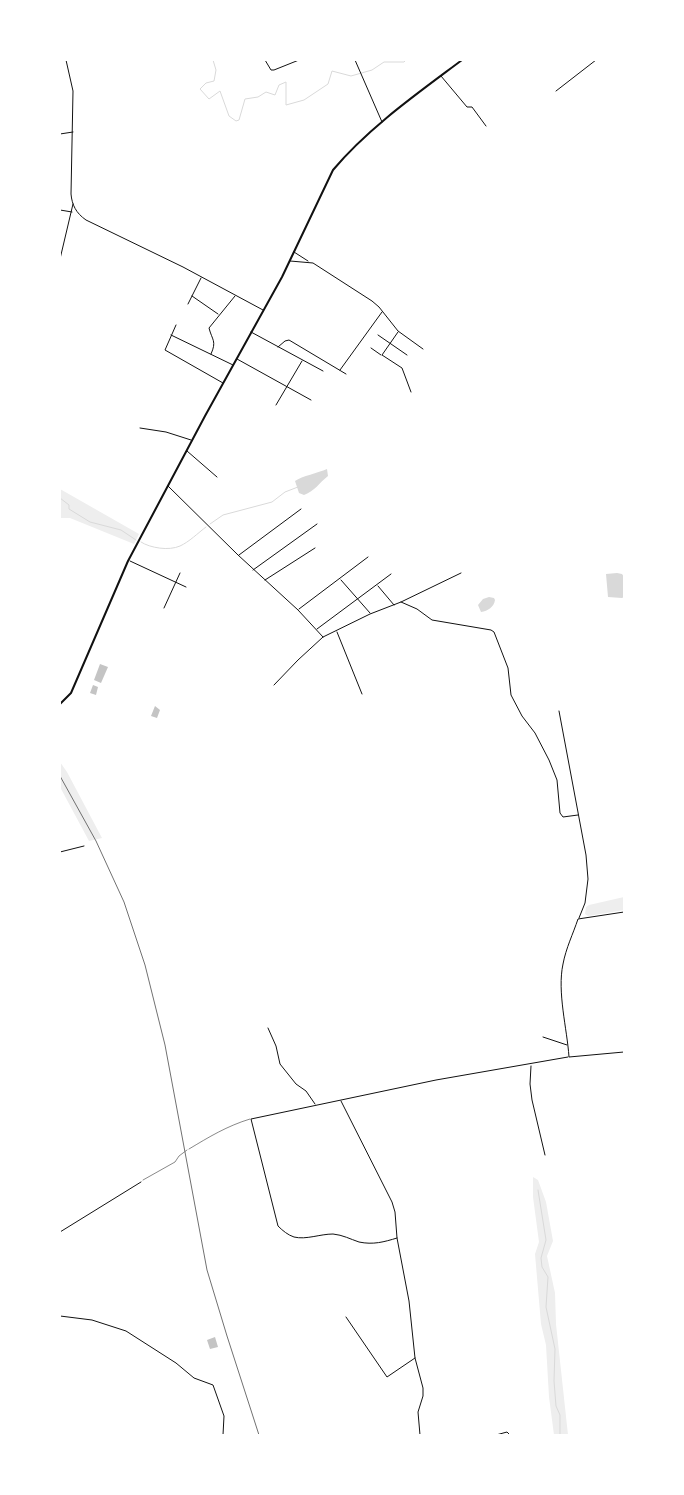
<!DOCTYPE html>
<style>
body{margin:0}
#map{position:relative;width:684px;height:1495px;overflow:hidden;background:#fff;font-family:Barlow,sans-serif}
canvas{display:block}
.frame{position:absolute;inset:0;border:61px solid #fff;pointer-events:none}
</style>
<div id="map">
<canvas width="684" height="1495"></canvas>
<div class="frame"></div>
</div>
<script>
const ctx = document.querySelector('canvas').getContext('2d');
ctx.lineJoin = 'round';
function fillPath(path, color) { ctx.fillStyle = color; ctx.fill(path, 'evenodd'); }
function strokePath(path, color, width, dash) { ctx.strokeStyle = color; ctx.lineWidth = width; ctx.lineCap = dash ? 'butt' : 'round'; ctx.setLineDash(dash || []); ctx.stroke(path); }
fillPath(new Path2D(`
 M60 489 139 534 134 544 70 518H60Z
 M60 762 67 772 102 838 89 841 60 787Z
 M624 897V910L588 916 585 914 586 907 589 905Z
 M533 1177 538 1180 546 1202 553 1241 547 1256 555 1293 556 1324 568 1435H554L549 1397 546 1345 541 1324 535 1254 539 1242 533 1197Z`), '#eee');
fillPath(new Path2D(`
 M327 469 328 476C319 483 315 491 304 495L299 493 295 481C302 476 318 473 327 469Z
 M617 573 622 574 624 577V597L622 598 608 597 606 574Z
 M489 597 494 598 495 600C494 607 488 611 481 612L478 605 483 599Z`), '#d9d9d9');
strokePath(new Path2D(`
 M213 60 216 70 214 81 206 83 200 89 209 99 220 91 229 116 236 121 239 120 245 99 258 97 266 92 275 95 279 85 286 82V105L304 100 328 84 332 71 351 76 372 70 384 62H404L406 60
 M60 498 69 505V509L90 522 121 530 136 540
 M210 524 223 515 272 502 285 492 298 487
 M141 542C150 548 169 551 180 546 189 542 198 533 206 527
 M538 1190 546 1240 541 1258 542 1267 548 1277 546 1307 555 1349 554 1381 556 1406 560 1415V1435`), '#d9d9d9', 1);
fillPath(new Path2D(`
 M100 664 108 667 101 683 94 680Z
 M93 685 98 687 96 695 90 693Z
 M155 706 160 710 157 718 151 716Z
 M215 1337 218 1347 210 1349 207 1340Z`), '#c4c4c4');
strokePath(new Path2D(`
 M143 1180 175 1162 179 1156 187 1150`), '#111', 0.5);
strokePath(new Path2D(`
 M189 1149C209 1137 227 1126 250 1119`), '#111', 0.5);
strokePath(new Path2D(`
 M265 60 271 70H274L299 60
 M355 60 382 122
 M441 76 467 107H472L486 126
 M556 91 596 60
 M60 134 73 132
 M60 210 72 212
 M294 252 308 261
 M60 259 73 204
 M290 261 313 263 372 301 379 307 398 331 423 349
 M192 296 218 314
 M188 304 201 278
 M176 325 165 350 223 383
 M251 332 323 371
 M398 332 382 355 402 368 411 392
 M171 335 233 365
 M378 335 407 355
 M278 347 285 341 289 340 346 374
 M371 348 381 355
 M211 354C217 341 212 340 209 328L235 296
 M237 359 311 400
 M340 370 382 312
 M276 405 302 361
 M140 428 166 432 191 440
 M187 451 217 477
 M168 486 238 555 298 610 323 637
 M239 555 301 509
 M130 561 186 587
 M253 570 317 524
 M265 580 315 548
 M341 580 370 613
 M378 586 394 605
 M401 602 417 609 432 620 491 630 494 632 508 668 511 695 522 716 535 733 549 760 557 780 560 813 563 817 578 815
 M164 608 180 573
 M299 609 368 557
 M317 629 391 574
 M337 632 362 694
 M274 685 298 660 323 637 370 614 401 602 461 573
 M559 711 586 855 588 879 585 903 579 918
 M60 852 84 846
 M268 1028 276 1046 280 1064 296 1084 306 1091 315 1104
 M543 1037 567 1045
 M531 1066 530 1084 532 1100 545 1155
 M341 1101 392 1202 395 1212 397 1238 409 1301 415 1358 423 1388V1396L418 1412 420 1435
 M60 1232 141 1182
 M397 1238C384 1242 373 1245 359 1242 350 1239 343 1235 333 1234 320 1234 306 1240 294 1237 288 1235 283 1231 278 1226L251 1119 436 1080 568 1057
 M60 1316 92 1320 126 1331 176 1363 194 1378 213 1385 224 1416 223 1435
 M346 1317 387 1377 415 1358
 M496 1435 507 1432 510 1435`), '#111', 1);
strokePath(new Path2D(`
 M66 60 73 91 71 194C72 205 76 213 86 220L183 267 263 310
 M624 912 578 919C573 934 566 948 563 964 557 992 567 1028 569 1057L624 1052`), '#111', 1);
strokePath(new Path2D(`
 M60 704 71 693 128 561 205 416 282 277 333 170C368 128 418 93 462 60`), '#111', 2);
strokePath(new Path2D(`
 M60 776 96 841 124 902 145 965 165 1045 207 1270 227 1336 259 1435`), '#707070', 1);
</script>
